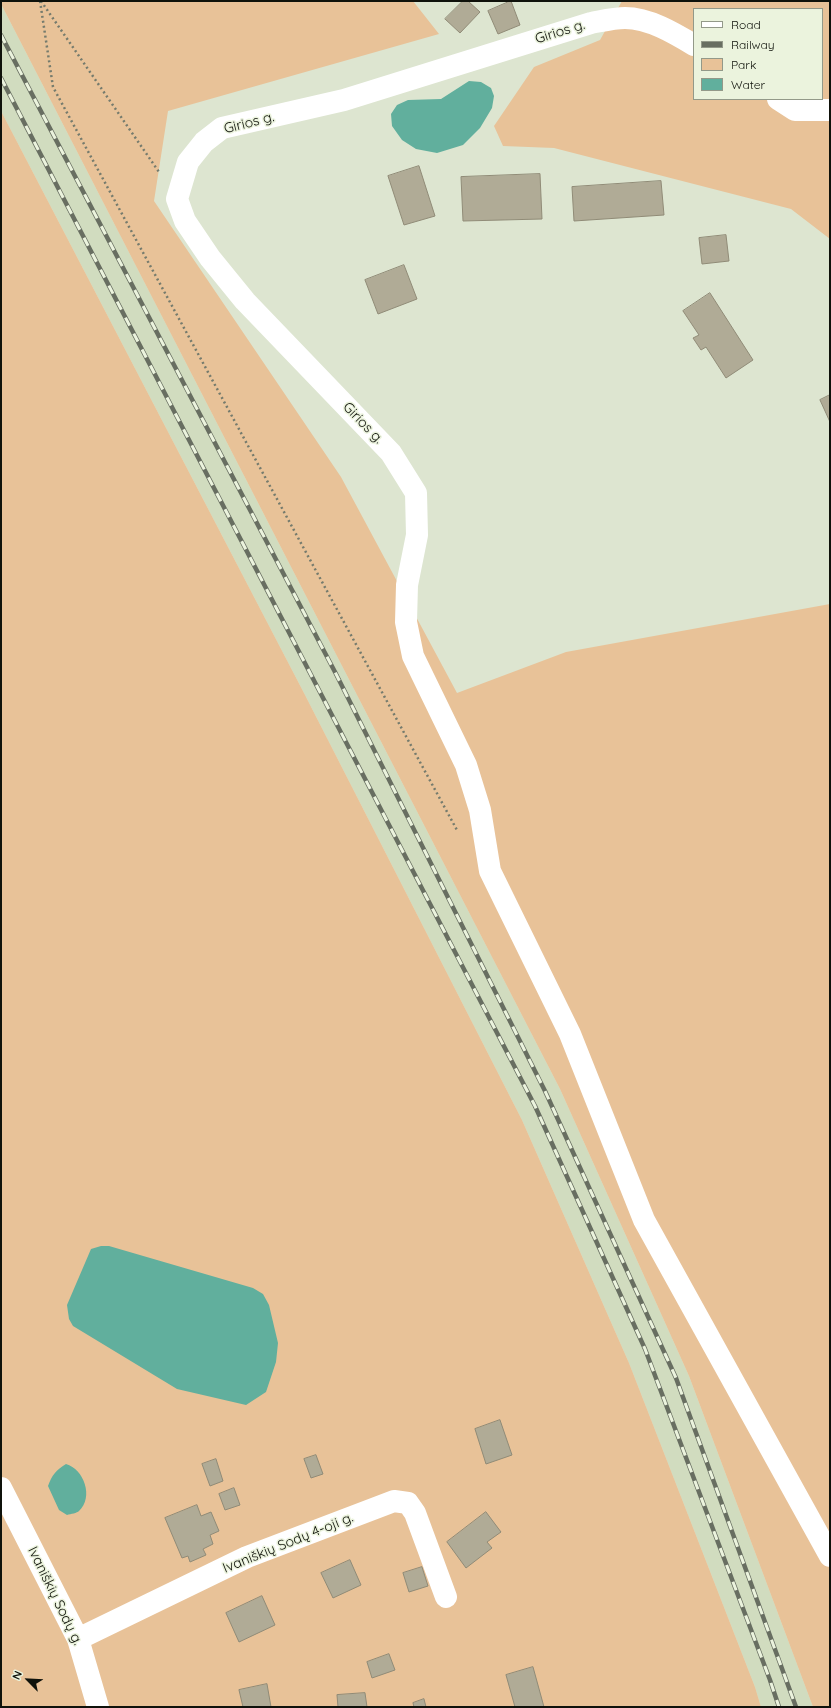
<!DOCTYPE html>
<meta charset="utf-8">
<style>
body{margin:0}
#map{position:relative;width:831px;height:1708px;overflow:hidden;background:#dde5d0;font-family:Quicksand,sans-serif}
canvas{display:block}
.frame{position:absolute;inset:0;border:2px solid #0f120b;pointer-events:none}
.legend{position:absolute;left:693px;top:8px;width:130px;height:92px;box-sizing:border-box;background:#ebf3dd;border:1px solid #939989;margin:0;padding:5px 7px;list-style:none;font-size:12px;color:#0f120b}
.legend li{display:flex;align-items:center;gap:8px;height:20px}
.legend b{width:20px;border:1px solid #939989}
.north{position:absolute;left:8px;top:1660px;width:40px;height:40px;-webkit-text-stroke:3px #ebf3dd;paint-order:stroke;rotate:294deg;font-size:11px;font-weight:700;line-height:16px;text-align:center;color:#0f120b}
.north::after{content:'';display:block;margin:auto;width:14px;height:18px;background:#0f120b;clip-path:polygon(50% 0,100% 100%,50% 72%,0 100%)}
</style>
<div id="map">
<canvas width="831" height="1708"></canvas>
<div class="frame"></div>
<ul class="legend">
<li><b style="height:5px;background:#fff"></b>Road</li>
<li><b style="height:5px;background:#686e61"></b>Railway</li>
<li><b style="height:11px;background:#e8c298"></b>Park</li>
<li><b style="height:11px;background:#61af9d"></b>Water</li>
</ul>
<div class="north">N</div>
</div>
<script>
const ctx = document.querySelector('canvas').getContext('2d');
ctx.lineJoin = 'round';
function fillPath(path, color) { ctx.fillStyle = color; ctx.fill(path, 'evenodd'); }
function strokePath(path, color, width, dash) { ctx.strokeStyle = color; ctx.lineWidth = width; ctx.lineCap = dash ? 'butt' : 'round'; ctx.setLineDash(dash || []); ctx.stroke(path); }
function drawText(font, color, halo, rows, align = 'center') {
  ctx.font = font + ' Quicksand,sans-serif'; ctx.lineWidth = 3; ctx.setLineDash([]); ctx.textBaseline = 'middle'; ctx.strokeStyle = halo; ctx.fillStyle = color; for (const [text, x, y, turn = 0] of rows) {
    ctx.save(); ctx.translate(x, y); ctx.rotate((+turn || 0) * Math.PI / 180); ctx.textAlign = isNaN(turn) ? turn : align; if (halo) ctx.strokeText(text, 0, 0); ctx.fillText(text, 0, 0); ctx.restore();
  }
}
fillPath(new Path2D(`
 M1 4 560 1089 689 1376 813 1707H761L755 1687 629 1363 522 1120 304 693 1 111Z`), '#d1dcbf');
fillPath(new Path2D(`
 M1 1H413L439 34 168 111 154 201 341 477 457 693 566 652 830 604V1707H813L689 1376 560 1089 1 4Z
 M622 1H830V239L791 209 554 148 503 146 494 126 534 67 600 40ZM694 9H822V99H694Z
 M1 111 304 693 522 1120 629 1363 755 1687 761 1707H1Z`), '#e8c298');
fillPath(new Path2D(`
 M469 81 481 82 491 88 494 96 492 108 480 128 463 145 437 153 416 149 402 140 392 126 391 114 397 105 408 100 441 99Z
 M101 1246H109L253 1288 263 1294 269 1305 278 1343 276 1362 266 1392 246 1405 177 1389 73 1326 69 1319 67 1305 91 1249Z
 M66 1464C84 1469 94 1497 79 1511 77 1513 71 1514 67 1515L59 1510 48 1486C52 1475 56 1470 66 1464Z`), '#61af9d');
const building = new Path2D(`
 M463 1H468L480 12 460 33 445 19Z
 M511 1 520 25 498 34 488 11Z
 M419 166 435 216 404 225 388 176Z
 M540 174 542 219 463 221 461 177Z
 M661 181 664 215 574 221 572 187Z
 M726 235 729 261 702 264 699 238Z
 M404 265 417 299 378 314 365 280Z
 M710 293 753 360 726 378 706 347 701 350 693 338 699 335 683 311Z
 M830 395V422L820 400Z
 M500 1420 512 1455 486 1464 475 1429Z
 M316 1455 323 1474 311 1478 304 1459Z
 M216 1459 223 1481 210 1486 202 1464Z
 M234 1488 240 1505 225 1510 219 1494Z
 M197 1505 201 1516 211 1512 219 1531 210 1535 213 1544 203 1549 206 1555 190 1562 188 1556 182 1558 165 1518Z
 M486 1512 501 1532 487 1542 492 1548 466 1568 447 1542Z
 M350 1560 361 1585 333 1598 321 1573Z
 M422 1567 428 1586 409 1592 403 1573Z
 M262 1596 275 1625 239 1642 226 1613Z
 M389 1654 395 1670 372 1678 367 1662Z
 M533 1667 544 1707H515L506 1675Z
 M267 1684 271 1707H243L239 1690Z
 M365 1693 367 1707H338L337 1695Z
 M424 1699 426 1707H414L413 1703Z`);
fillPath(building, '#b0ab96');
strokePath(building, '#908b77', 1);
strokePath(new Path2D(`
 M40 1 53 87 458 832
 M41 1 159 172`), '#757b6d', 2.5, [2, 3]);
strokePath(new Path2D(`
 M694 45C674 33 649 18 625 18 614 18 602 21 591 23L344 100 222 128 204 142 188 162 177 199 185 221 210 258 245 301 391 453 416 493 417 535 407 585 406 622 413 656 466 765 480 810 490 871 570 1034 644 1220 830 1556
 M778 99 795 110H830
 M1 1488 78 1639 98 1707
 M78 1639 247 1557 394 1501 408 1503 415 1513 446 1597`), '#fff', 22);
const rail = new Path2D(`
 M1 35 335 672 545 1091 676 1378 796 1707
 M1 78 535 1106 645 1349 770 1680 779 1707`);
strokePath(rail, '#686e61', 4.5);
strokePath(rail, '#ebf3dd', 3, [9]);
drawText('14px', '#0f120b', '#ebf3dd', [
 ["Girios g.",560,32,-17],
 ["Girios g.",249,123,-14],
 ["Girios g.",363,423,46],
 ["Ivaniškių Sodų 4-oji g.",288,1543,-22],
 ["Ivaniškių Sodų g.",55,1596,64]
]);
</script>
